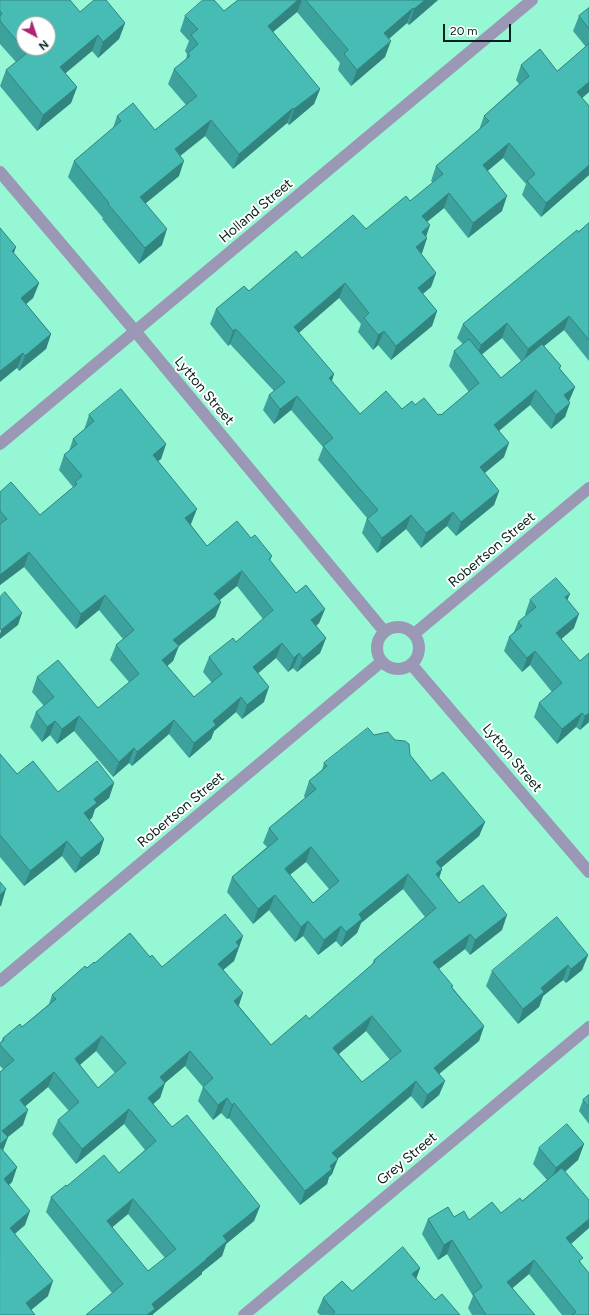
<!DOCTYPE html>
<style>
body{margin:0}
#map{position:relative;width:589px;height:1315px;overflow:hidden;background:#96f7d5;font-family:Figtree,sans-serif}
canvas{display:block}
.north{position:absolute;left:16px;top:16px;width:40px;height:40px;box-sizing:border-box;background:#fff;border:1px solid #9ba7a3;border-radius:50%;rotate:140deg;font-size:11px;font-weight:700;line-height:16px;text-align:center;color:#04231a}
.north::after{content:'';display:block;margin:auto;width:14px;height:18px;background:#a82673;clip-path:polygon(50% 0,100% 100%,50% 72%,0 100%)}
.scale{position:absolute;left:443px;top:24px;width:68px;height:18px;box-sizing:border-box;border:2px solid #04231a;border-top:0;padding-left:5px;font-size:12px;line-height:14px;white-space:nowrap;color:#04231a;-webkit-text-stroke:3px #fff;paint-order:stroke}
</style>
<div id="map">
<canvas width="589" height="1315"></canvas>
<div class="north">N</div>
<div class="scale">20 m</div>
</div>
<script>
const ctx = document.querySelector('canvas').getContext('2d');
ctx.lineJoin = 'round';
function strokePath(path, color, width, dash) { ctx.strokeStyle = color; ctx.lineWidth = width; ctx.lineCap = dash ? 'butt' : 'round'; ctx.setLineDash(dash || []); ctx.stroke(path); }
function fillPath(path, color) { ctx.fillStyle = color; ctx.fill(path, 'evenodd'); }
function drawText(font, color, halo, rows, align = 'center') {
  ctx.font = font + ' Figtree,sans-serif'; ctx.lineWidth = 4; ctx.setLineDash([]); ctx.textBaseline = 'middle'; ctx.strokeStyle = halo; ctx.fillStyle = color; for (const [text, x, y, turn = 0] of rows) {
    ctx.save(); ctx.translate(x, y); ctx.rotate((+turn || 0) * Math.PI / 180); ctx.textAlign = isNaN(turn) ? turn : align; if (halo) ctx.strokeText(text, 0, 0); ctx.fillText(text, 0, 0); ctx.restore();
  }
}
strokePath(new Path2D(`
 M0 172 135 331 384 631
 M0 444 532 0
 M377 648a21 21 0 1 1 42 0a21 21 0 1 1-42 0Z
 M414 634 589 488
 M411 664 589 872
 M0 981 381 662
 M244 1315 589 1027`), '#9b98b6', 12);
fillPath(new Path2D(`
 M0 0 80 12 125 23 119 39 98 58 92 51 65 73 77 87 71 103 37 131 0 86 6 70 16 62 0 44Z
 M238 0H438L409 25 407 23 389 39 385 57 351 86 338 70 340 63 297 12 273 32 320 89 314 104 289 125 287 123 233 169 205 136 180 156 179 176 146 203 162 245 139 264 102 219 103 218 68 177 74 161 113 128 117 116 155 130 186 105 168 84 174 69 186 59 187 54 185 51 189 41 180 31 185 16 224 11Z
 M589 8V92L582 98 589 106V175L541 217 522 195 526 184 503 158 487 171 502 211 468 238 444 208 427 222 426 237 427 238 422 253 421 254 436 273 431 287 423 294 437 311 432 326 391 360 378 345 373 350 358 332 361 324 339 298 299 333 334 374 332 381 360 414 402 409 415 405 438 415H441L469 392 449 366 454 351 463 344 457 338 463 324 589 223V361L564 330 544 346 561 366 560 369 575 387 569 401 565 417 551 429 530 405 499 431 504 457 484 473 499 491 494 505 456 536 447 526 421 548 406 529 377 553 362 533 367 518 318 460 323 447 291 410 274 424 263 410 269 395 274 391 230 344 228 346 210 324 216 309 249 291 302 258 366 229 410 201 433 183 431 181 436 166 479 130 484 116 519 84 516 80 521 65 557 71 586 47 573 31 579 16ZM502 338 521 361 501 378 482 354Z
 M14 254 39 283 33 298 26 304 51 334 46 349 19 371 17 368Z
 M89 415 166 444 161 459 158 461 191 524V525L207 546 251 538 272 556 270 561 296 593 325 609 319 623 316 626 326 638 320 653 297 672 293 668 288 672 276 658 258 673 264 702 242 719 236 712 214 731 211 739 189 758 169 734 132 766 129 763 113 777 74 731 57 744 50 735 42 742 30 727 36 712 44 706 32 692 37 677 98 708 129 682 110 660 116 645 123 639 99 610 76 629 24 567 0 585V492L40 515 73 487 59 470 64 455 69 451 73 439 84 430ZM237 586 263 619 236 642 209 657 203 672 212 683 194 697 167 666 173 661 178 646 215 617 221 602 219 600Z
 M530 600H567L574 628 561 639 580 661 589 653V722L580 730 576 727 557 744 534 717 539 703 552 692 530 665 522 672 504 651 509 637 514 632 518 622 526 615 525 614Z
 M374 735 395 740 410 755 431 781 485 822 479 836 441 868 442 869 439 878 459 903 502 930 470 955 465 949 439 969 452 987 484 1026 479 1041 439 1074 445 1081 439 1095 422 1109 411 1096 337 1159 332 1174 329 1177 327 1184 300 1205 229 1118 227 1119 221 1113 213 1120 198 1101 203 1087 185 1066 165 1083 160 1098 153 1104 172 1127 260 1206 254 1221 226 1244 222 1256 202 1272V1274L153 1314 112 1293 46 1212 51 1197 67 1186 119 1173 145 1150 124 1124 76 1164 52 1134 58 1120 69 1111 48 1087 25 1106 23 1125 8 1137 3 1151 17 1167 12 1182 9 1185 25 1225 15 1234 48 1296 31 1310 0 1315 3 1069 0 1066V1043L1 1042 3 1038 22 1027 49 1004 52 995 87 968 95 963 150 957 162 967 243 936 234 961 223 970 239 1006 271 1045 309 1019 372 965 374 960 425 917 403 889 361 923 357 933 341 947 336 941 318 955 303 936 295 942 269 910 253 924 227 892 232 877 267 847 263 843 269 828 305 798 304 796 309 781 322 770 324 763ZM306 862 329 889 313 903 290 875ZM366 1031 390 1060 362 1082 339 1054ZM96 1051 115 1073 98 1088 80 1065ZM128 1214 165 1258 148 1271 112 1227Z
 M0 754 17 774 58 792 114 783 109 798 95 809 92 818 89 820 104 839 99 854 75 873 62 856 24 886 0 857Z
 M588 955 582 970 566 983 563 980 543 996 539 1007 518 1024 486 986 492 971Z
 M589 1095V1124L579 1111 583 1100Z
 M584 1144 578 1160 565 1172 571 1244 581 1263 589 1315H562L529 1274 512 1288 535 1315H472L468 1308 473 1296 447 1254 438 1260 422 1234 428 1219 454 1217 469 1220 501 1213 522 1201 547 1180 533 1164 539 1148Z
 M420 1268 416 1279 435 1300 460 1315H320L317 1312 323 1298 352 1291Z`), '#3da29c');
fillPath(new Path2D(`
 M298 0H302L297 12 262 41 268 26Z
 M425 0H438L409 25 414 9Z
 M413 8 407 23 378 48 384 33Z
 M125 23 119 39 98 58 103 42Z
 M98 35 92 51 54 83 60 67Z
 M391 41 385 57 351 86 357 70Z
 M589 82V92L572 107 577 92Z
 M77 87 71 103 37 131 43 115Z
 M320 89 314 104 289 125 294 109Z
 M293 108 287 123 233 169 239 154Z
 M211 120 205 136 170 164 175 149Z
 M509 143 503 158 477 180 483 165Z
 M184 161 179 176 135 212 140 197Z
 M589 165V175L541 217 546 203Z
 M449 193 444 208 417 230 422 216Z
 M507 196 502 211 468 238 473 223Z
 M430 225 425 240 422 232Z
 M167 229 162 245 139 264 145 248Z
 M427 238 422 253 411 262 416 247Z
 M16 247 11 262 12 251Z
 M436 273 431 287 412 302 418 288Z
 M39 283 33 298 16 313 21 298Z
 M345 283 339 298 289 341 294 327Z
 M437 311 432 326 391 360 396 346Z
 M569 316 564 330 523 363 528 349Z
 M507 323 502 338 475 360 481 345Z
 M236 329 230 344 228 346 233 331Z
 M384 331 378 345 373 350 378 335Z
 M51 334 46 349 19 371 25 356Z
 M23 353 17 368 0 382V371Z
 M334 374 329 388V378Z
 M575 387 569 401 558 410 564 395Z
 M536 390 530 405 489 439 494 425Z
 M297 396 291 410 274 424 280 409Z
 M570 403 565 417 551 429 556 415Z
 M509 443 504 457 474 482 480 467Z
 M166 444 161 459 148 469 153 455Z
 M499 491 494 505 456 536 461 522Z
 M197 509 191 524 180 533 185 518Z
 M453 512 447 526 421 548 426 533Z
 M411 515 406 529 377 553 382 538Z
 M29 552 24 567 0 585V575Z
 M242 571 237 586 209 609 214 594Z
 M570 594 564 608 565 597Z
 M105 595 99 610 76 629 81 614Z
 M221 602 215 617 168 655 173 640Z
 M325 609 319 623 305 635 311 620Z
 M22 613 18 625 0 639V634L1 630Z
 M579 614 574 628 551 648 556 633Z
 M326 638 320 653 297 672 303 658Z
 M282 643 276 658 248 682 253 667Z
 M179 646 173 661 157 675 162 660Z
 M535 651 530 665 522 672 527 658Z
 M299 653 293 668 288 672 294 658Z
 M269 687 264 702 242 719 247 705Z
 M241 697 236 712 214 731 211 739 189 758 194 743 213 721Z
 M582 713 576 727 557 744 562 729Z
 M589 713V722L580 730 585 716Z
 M79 716 74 731 57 744 62 729Z
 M174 720 169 734 132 766 137 752Z
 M55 721 50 735 42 742 47 727Z
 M134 748 129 763 113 777 119 762Z
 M114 783 109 798 95 809 92 818 79 829 84 813 94 799Z
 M485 822 479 836 431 876 436 862Z
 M104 839 99 854 75 873 81 858Z
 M67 841 62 856 24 886 30 871Z
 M311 847 306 862 279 883 285 869Z
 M442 869 437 884 436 874Z
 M408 874 403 889 361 923 357 933 341 947 346 932 359 914Z
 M6 889 1 906H0V895Z
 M275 895 269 910 253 924 258 909Z
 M507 915 502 930 470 955 475 940Z
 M308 921 303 936 295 942 301 927Z
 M341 926 336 941 318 955 324 940Z
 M470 934 465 949 428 977 433 962Z
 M243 936 234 961 212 979 218 964 236 942Z
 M588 955 582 970 566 983 571 969Z
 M568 965 563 980 543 996 539 1007 518 1024 523 1009 541 988Z
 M243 993 238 1008 234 1001Z
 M372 1016 366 1031 328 1063 333 1048Z
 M484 1026 479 1041 429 1082 434 1068Z
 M102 1036 96 1051 69 1074 75 1059Z
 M190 1051 185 1066 154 1092 160 1077Z
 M54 1072 48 1087 15 1115 20 1100Z
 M416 1081 411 1096 327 1168 332 1153Z
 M445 1081 439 1095 422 1109 427 1095Z
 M165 1083 160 1098 143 1113 148 1098Z
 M227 1098 221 1113 213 1120 218 1105Z
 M234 1103 229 1118 227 1119 232 1105Z
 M129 1109 124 1124 76 1164 82 1149Z
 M28 1110 23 1125 0 1143 2 1131Z
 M8 1137 2 1152 0 1154V1144Z
 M584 1144 578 1160 550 1184 556 1168Z
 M338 1159 332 1174 329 1177 327 1184 300 1205 305 1191 330 1166Z
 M17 1167 12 1182 0 1193 4 1179Z
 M133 1199 128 1214 102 1236 107 1221Z
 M260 1206 254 1221 226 1244 222 1256 202 1272V1274L153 1314V1315H147L152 1304 206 1259 223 1236Z
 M30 1211 25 1225 4 1242 10 1228Z
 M589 1219V1228L561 1253 566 1238Z
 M452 1240 447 1254 438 1260 444 1245Z
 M534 1260 529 1274 502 1297 507 1282Z
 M420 1268 415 1282 412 1274Z
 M53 1281 48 1296 25 1315 26 1303Z`), '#32847f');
const building = new Path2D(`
 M0 0H70L80 12 94 0H106L125 23 103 42 98 35 60 67 77 87 43 115 6 70 27 53 0 21V16L2 14 0 11ZM24 24H48V48H24Z
 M203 0H214L224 11 238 0H298L268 26 320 89 294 109 293 108 239 154 211 120 175 149 184 161 140 197 167 229 145 248 108 204 109 203 74 161 121 121 117 116 133 103 155 130 197 96 174 69 190 56 188 53 198 44 191 35 198 29 185 16Z
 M306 0H425L414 9 413 8 384 33 391 41 357 70 344 54 348 50Z
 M589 8V29L579 16Z
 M589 44V82L577 92 589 106V165L546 203 527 181 535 174 509 143 483 165 507 196 473 223 449 193 422 216 430 225 422 232 427 238 416 247 436 273 418 288 437 311 396 346 384 331 378 335 364 318 369 313 345 283 294 327 334 374 329 378 360 414 386 391 402 409 412 401 415 405 424 398 438 415 440 414 441 415 479 383 454 351 469 339 501 378 542 344 561 366 559 368 575 387 564 395 570 403 556 415 536 390 494 425 509 443 480 467 499 491 461 522 453 512 426 533 411 515 382 538 367 519 378 510 323 446 333 438 297 396 280 409 269 395 285 382 236 329 233 331 216 309 244 286 249 291 296 251 302 258 353 215 366 229 406 196 410 201 443 174 436 166 489 121 484 116 529 76 521 65 540 49 557 71Z
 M589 223V340L569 316 528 349 507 323 481 345 463 324 577 230 578 232Z
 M0 228 16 247 12 251 39 283 21 298 51 334 25 356 23 353 0 371Z
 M121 389 166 444 153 455 197 509 185 518 207 546 237 521 251 538 255 535 272 556 269 559 296 593 306 585 325 609 311 620 326 638 303 658 299 653 294 658 282 643 253 667 269 687 247 705 241 697 213 721 216 725 194 743 174 720 137 752 134 748 119 762 79 716 62 729 55 721 47 727 36 712 54 697 37 677 58 660 98 708 139 674 116 645 134 630 105 595 81 614 29 552 0 575V524L7 519 0 511V492L11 482 40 515 77 484 75 482 82 476 64 455 77 444 73 439 94 421 89 415ZM242 571 273 610 236 642 233 638 209 657 222 674 194 697 162 660 179 646 173 640 221 602 214 594Z
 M556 578 570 594 565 597 579 614 556 633 580 661 589 653V713L585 716 582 713 562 729 539 703 562 683 535 651 527 658 509 637 522 626 518 622 536 607 530 600Z
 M5 592 22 613 1 630 0 628V597Z
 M368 728 374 735 388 732 395 740 405 741 409 744 410 755 431 781 443 772 485 822 436 862 442 869 436 874 459 903 483 885 507 915 475 940 470 934 433 962 453 986 451 987 484 1026 434 1068 445 1081 427 1095 416 1081 332 1153 338 1159 330 1166 332 1169 305 1191 234 1103 232 1105 227 1098 218 1105 203 1087 213 1078 190 1051 160 1077 165 1083 148 1098 172 1127 187 1115 260 1206 223 1236 227 1241 206 1259H207L152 1304 155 1309 147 1315H86L123 1284 51 1197 66 1185 67 1186 104 1155 119 1173 156 1141 129 1109 82 1149 58 1120 79 1102 54 1072 20 1100 28 1110 2 1131 8 1137 0 1144V1072L14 1060 0 1045V1043L4 1040 3 1038 20 1024 22 1027 56 999 52 995 85 966 87 968 94 962 95 963 130 933 150 957 152 955 162 967 225 914 243 936 236 942 239 946 218 964 243 993 234 1001 271 1045 306 1015 309 1019 375 962 374 960 436 908 408 874 359 914 362 919 346 932 341 926 324 940 308 921 301 927 275 895 258 909 232 877 278 839 269 828 316 789 309 781 327 766 324 763ZM311 847 339 881 313 903 285 869ZM372 1016 401 1051 362 1082 333 1048ZM102 1036 126 1063 98 1088 75 1059ZM133 1199 176 1249 148 1271 107 1221Z
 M0 754 17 774 33 761 58 792 97 761 114 783 94 799 97 803 84 813 104 839 81 858 67 841 30 871 0 835Z
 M0 882 6 889 0 895Z
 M557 917 588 955 571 969 568 965 541 988 544 992 523 1009 492 971Z
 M589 1095V1107L583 1100Z
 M567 1124 584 1144 556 1168 539 1148Z
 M0 1147 17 1167 4 1179 30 1211 10 1228 53 1281 26 1303 35 1315H0Z
 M562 1168 589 1200V1219L566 1238 583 1258 579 1261 589 1273V1315H572L576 1312 534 1260 507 1282 535 1315H486L473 1294 482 1287 452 1240 444 1245 428 1219 448 1207 454 1217 464 1211 469 1220 492 1202 501 1213 520 1198 522 1201Z
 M403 1247 420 1268 412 1274 435 1300 442 1294 460 1315H332L335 1312 323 1298 342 1281 352 1291Z`);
fillPath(building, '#47bcb5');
strokePath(building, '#32847f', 1);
drawText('14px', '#04231a', '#fff', [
 ["Holland Street",256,211,-40],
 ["Lytton Street",204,391,50],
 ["Robertson Street",492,550,-40],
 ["Lytton Street",512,758,50],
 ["Robertson Street",181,810,-40],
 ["Grey Street",407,1159,-40]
]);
</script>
